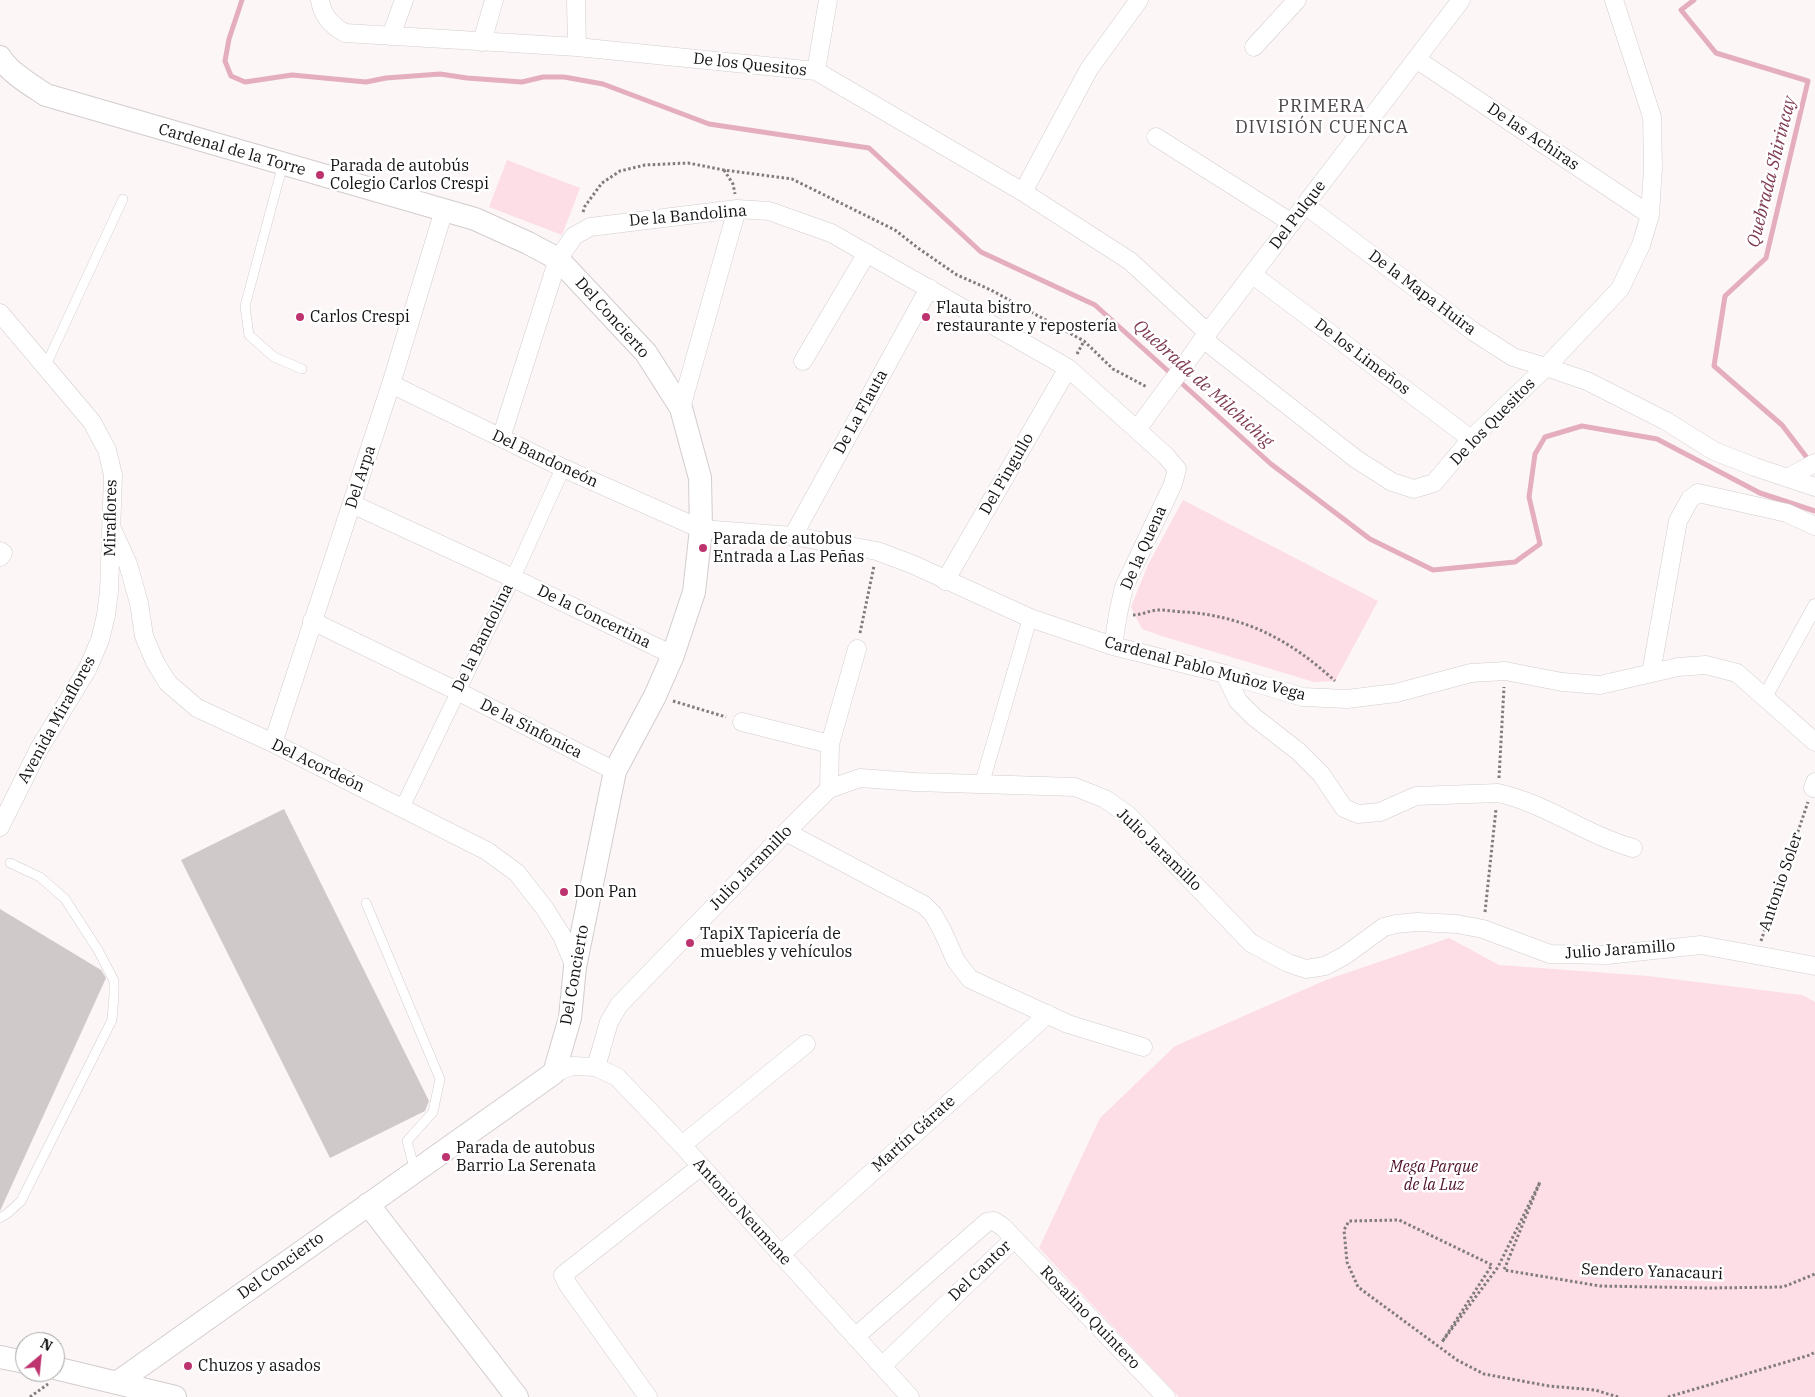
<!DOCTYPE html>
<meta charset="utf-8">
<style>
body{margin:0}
#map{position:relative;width:1815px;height:1397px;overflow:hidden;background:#fcf6f7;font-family:"IBM Plex Serif",serif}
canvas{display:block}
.north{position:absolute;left:15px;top:1332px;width:50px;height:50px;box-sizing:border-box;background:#fff;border:1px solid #a1a0a1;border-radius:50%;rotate:28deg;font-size:14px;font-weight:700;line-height:20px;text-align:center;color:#141213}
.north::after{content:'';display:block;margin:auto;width:18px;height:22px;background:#bd336e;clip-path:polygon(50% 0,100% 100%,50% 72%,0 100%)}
</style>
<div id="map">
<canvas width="1815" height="1397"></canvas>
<div class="north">N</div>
</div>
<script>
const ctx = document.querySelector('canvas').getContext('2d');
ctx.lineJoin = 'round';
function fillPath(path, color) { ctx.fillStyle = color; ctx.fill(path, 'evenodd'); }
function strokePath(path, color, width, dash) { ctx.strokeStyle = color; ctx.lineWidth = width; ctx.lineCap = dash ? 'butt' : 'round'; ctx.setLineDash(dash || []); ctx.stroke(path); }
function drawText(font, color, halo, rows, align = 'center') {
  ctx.font = font + ' "IBM Plex Serif",serif'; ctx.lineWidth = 5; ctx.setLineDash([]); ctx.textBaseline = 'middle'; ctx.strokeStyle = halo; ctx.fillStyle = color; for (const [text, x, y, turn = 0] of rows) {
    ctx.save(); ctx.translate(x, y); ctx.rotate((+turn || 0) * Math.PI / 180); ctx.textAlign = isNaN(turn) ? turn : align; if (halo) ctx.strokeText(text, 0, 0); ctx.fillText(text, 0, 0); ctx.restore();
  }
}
fillPath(new Path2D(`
 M507 160 580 188 562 235 489 207Z
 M1183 500 1378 601 1335 681 1314 682 1165 637 1142 629 1131 607 1148 565Z
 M1449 938 1499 965 1648 976 1802 995 1815 1002V1397H1179L1039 1248 1100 1118 1175 1046 1326 980Z`), '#fddde6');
strokePath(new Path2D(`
 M242 0 229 39 225 61 231 76 245 82 292 75 366 82 386 78 440 74 467 78 522 82 543 77H564L603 84 709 124 869 148 981 252 1095 305 1271 464 1370 539 1433 570 1515 562 1540 544 1529 497 1535 454 1545 437 1582 426 1657 439 1760 493 1815 511
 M1694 0 1681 10 1716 53 1808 81 1766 258 1725 296 1714 366 1782 425 1811 463`), '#e4aebe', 5);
fillPath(new Path2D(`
 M284 809 429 1101 425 1111 330 1158 181 860Z
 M0 909 101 970 106 978 0 1211Z`), '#cfc9ca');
const service = new Path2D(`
 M283 164 245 306 249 335 274 357 302 369
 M46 365 123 199
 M366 903 440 1079 433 1112 407 1141 415 1171
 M0 1218 8 1213 21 1201 112 1020 114 995V981L98 950 65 899 40 877 10 863`);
const pedestrian = new Path2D(`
 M1765 697 1815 606
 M982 783 1030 618
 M402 808 513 578 563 468`);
const minor = new Path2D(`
 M320 0C322 15 332 26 345 33L577 47 816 71 1023 192 1130 261 1208 333
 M576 0 577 47
 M391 36 404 0
 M482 42 494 0
 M1254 47 1297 0
 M1416 59 1650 215
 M816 71 828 0
 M1156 137 1292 223
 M1023 192 1089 69 1139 0
 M1305 205 1474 332 1513 357 1546 367 1620 289 1641 245 1650 215 1653 168 1652 117 1614 0
 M1253 275 1471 439
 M0 313 92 422 107 450 113 475 109 592 106 615 100 640 88 668 39 749 0 827
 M1203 339 1356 459 1392 482 1414 489 1434 483 1471 439 1546 367 1587 381 1666 421 1714 451 1755 467 1815 487
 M803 361 867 253
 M391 384 563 468 701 529 793 536 877 551 914 565 1030 618 1113 646 1225 674 1303 697 1347 699 1396 693 1471 673 1505 671 1562 682 1600 685 1678 667 1706 665 1737 673 1815 742
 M681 408 737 209
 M1137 430C1158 399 1182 370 1203 339L1461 0
 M501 438 558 259 574 236 590 227 737 209 769 211 831 233 1068 368 1166 456 1177 469 1173 484 1124 587 1118 614 1113 646
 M1787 478 1815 463
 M352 504 513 578 673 655
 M112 529 128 564 139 603 144 636 155 662 168 683 197 708 273 743 487 851 517 873 545 909 562 936 575 967
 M793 536 929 288
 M0 551 3 553 0 557
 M945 581 1068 368
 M312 621 457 691 615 771
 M1651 673 1678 521 1690 499 1698 493 1787 513 1815 526
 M1225 674 1238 701 1254 717 1299 752 1321 774 1344 808 1358 814 1380 812 1416 796 1498 793C1545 803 1586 835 1633 848
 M742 722 830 744
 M273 743 391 384 444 210
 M1813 788 1815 782
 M829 789 830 744 857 649
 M786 832 924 905 933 914 942 930 956 961 970 979 1068 1024 1143 1047
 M596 1067 609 1022 619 1005 786 832 829 789 860 778 915 782 1075 787 1105 799 1128 815 1251 943 1288 963 1306 969 1325 966 1344 956 1384 927 1396 924 1417 922 1457 924 1483 929 1550 954 1607 955 1701 945 1815 966
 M554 1073 572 1066 596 1067 617 1077 682 1145 910 1397
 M682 1145 806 1044
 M780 1255 1048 1014
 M855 1337 987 1222 994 1221 1003 1227 1166 1397
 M882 1366 1014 1239
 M648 1397 568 1285 563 1275 700 1167`);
const tertiary = new Path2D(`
 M0 57C10 73 31 85 46 95L475 219 528 243 558 259 646 353 681 408 700 478 701 529 694 592 673 655 655 696 615 771 575 967 570 1018 554 1073 118 1382
 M368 1204 517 1397
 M0 1357 25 1362
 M55 1368 175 1397`);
strokePath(service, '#d3ccce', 10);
strokePath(pedestrian, '#d3ccce', 15);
strokePath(minor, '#d3ccce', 19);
strokePath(tertiary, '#d3ccce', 24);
strokePath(new Path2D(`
 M724 170 733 184 735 194
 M583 212 585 206 602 183 620 171 645 165 688 163 724 170 792 179 895 230 918 248 957 275 991 290 1084 341 1113 369 1147 387
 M1077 354 1084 341
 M1133 615C1142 615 1150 610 1159 610 1168 610 1177 612 1186 612 1247 617 1290 640 1335 681
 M860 633 874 566
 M673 701 726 717
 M1499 778 1504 687
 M1485 912 1496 809
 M1761 941 1808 802
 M30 1397 48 1384
 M1618 1397 1595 1390 1549 1386 1484 1374 1457 1360 1358 1287 1347 1262 1344 1230 1349 1221 1399 1220 1492 1265 1442 1342 1498 1267 1540 1182 1504 1270 1600 1286 1710 1288 1783 1287 1815 1274
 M1668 1397 1810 1355 1815 1352`), '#807c7d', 3, [2.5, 2.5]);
strokePath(service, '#fff', 9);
strokePath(pedestrian, '#fff', 14);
strokePath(minor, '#fff', 18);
strokePath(tertiary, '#fff', 22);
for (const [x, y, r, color] of [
 [320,175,5,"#bd336e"],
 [300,317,5,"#bd336e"],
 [926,317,5,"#bd336e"],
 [703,548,5,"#bd336e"],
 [564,892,5,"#bd336e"],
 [690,943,5,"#bd336e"],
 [446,1157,5,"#bd336e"],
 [188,1366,5,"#bd336e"]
]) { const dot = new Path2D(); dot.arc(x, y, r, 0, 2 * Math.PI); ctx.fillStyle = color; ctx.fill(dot); strokePath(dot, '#fff', 2); }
drawText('16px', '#141213', '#fff', [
 ["De los Quesitos",750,65,6],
 ["De las Achiras",1533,137,34],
 ["Cardenal de la Torre",232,150,16],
 ["Del Pulque",1298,215,-53],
 ["De la Bandolina",688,216,-5],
 ["De la Mapa Huira",1422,293,37],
 ["Del Concierto",612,318,48],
 ["De los Limeños",1362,357,37],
 ["De La Flauta",861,412,-61],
 ["De los Quesitos",1493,422,-46],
 ["Del Bandoneón",545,459,25],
 ["Del Pingullo",1007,474,-60],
 ["Del Arpa",361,477,-72],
 ["Miraflores",111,518,-89],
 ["De la Quena",1144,548,-66],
 ["De la Concertina",594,617,26],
 ["De la Bandolina",483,638,-64],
 ["Cardenal Pablo Muñoz Vega",1205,669,15],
 ["Avenida Miraflores",57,720,-61],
 ["De la Sinfonica",531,729,27],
 ["Del Acordeón",318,766,26],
 ["Julio Jaramillo",1159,850,44],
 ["Julio Jaramillo",751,868,-46],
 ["Antonio Soler",1781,882,-71],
 ["Julio Jaramillo",1620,950,-4],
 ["Del Concierto",575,975,-80],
 ["Martín Gárate",914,1134,-42],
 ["Antonio Neumane",742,1212,48],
 ["Del Concierto",281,1266,-36],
 ["Del Cantor",980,1271,-44],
 ["Sendero Yanacauri",1652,1272,2],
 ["Rosalino Quintero",1090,1318,46]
]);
drawText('16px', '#141213', '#fff', [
 ["Parada de autobús",330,166],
 ["Colegio Carlos Crespi",330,184],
 ["Flauta bistro",936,308],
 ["restaurante y repostería",936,326],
 ["Carlos Crespi",310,317],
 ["Parada de autobus",713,539],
 ["Entrada a Las Peñas",713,557],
 ["Don Pan",574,892],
 ["TapiX Tapicería de",700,934],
 ["muebles y vehículos",700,952],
 ["Parada de autobus",456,1148],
 ["Barrio La Serenata",456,1166],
 ["Chuzos y asados",198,1366]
], 'left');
drawText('italic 16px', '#51122c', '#fff', [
 ["Mega Parque",1434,1167],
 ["de la Luz",1434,1185]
]);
ctx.letterSpacing = '1px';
drawText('18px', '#4a4546', '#fff', [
 ["PRIMERA",1322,107],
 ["DIVISIÓN CUENCA",1322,128]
]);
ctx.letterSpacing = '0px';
drawText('italic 18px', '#7f3c54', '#fff', [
 ["Quebrada Shirincay",1772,172,-76],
 ["Quebrada de Milchichig",1203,384,42]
]);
</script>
